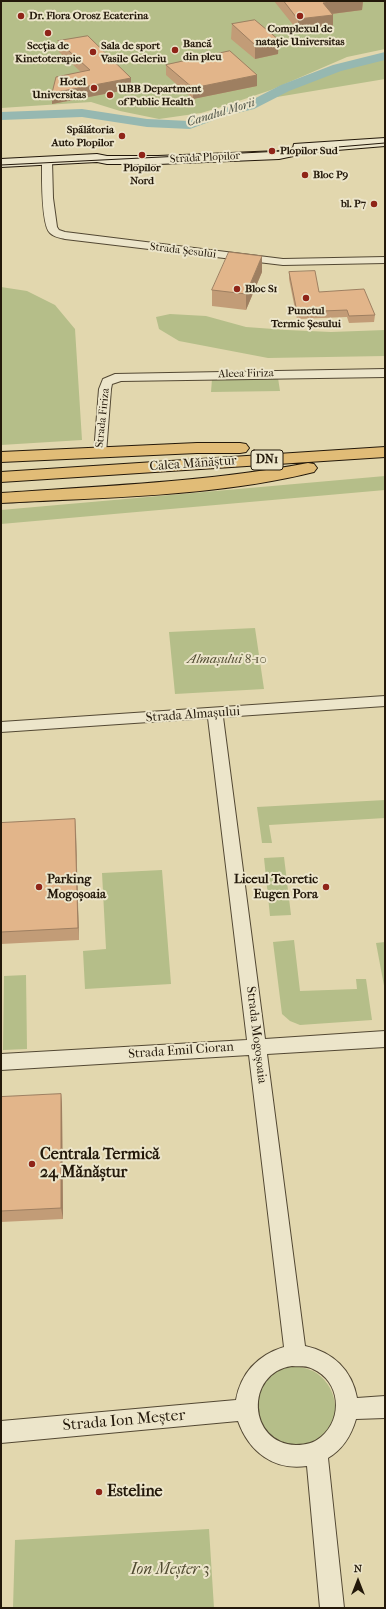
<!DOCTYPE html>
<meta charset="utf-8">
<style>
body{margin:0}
#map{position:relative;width:386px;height:1609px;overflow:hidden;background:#e2d7ae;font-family:"IM FELL French Canon",serif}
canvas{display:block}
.frame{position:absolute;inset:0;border:2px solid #23180a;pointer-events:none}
.north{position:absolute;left:338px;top:1561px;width:40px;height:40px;-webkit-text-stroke:3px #ece5ca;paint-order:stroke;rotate:0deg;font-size:11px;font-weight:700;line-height:16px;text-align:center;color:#23180a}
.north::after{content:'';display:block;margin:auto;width:14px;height:18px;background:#23180a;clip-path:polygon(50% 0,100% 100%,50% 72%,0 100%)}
</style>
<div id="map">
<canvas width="386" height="1609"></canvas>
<div class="frame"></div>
<div class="north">N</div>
</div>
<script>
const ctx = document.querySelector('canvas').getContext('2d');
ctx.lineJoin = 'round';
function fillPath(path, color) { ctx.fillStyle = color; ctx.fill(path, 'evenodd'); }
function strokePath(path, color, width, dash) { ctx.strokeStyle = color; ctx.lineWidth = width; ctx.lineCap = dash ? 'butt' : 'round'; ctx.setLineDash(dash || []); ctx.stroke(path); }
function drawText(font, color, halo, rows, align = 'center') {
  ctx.font = font + ' "IM FELL French Canon",serif'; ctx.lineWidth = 4; ctx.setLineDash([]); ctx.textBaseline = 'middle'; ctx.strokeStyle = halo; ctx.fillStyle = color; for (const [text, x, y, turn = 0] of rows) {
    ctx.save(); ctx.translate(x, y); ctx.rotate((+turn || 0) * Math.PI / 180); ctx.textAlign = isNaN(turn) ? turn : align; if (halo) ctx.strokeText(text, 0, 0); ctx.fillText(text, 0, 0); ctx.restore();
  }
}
fillPath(new Path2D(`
 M1 1H385V49L347 57 271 90 218 108 201 113 159 119 120 111 91 102 1 108Z
 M385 57V79L277 97 278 94 338 69Z
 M1 287 27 291 55 305 75 329 82 440 1 445Z
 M170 314 206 316 246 327 287 330 331 332 385 330V356L268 358 179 341 159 329 156 317Z
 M278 378 280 391 211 392 212 379Z
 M385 476V490L1 524V510Z
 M255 628 264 689 175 694 169 632Z
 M385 800V818L269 825 272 843H262L257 807Z
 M284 857 291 915 270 916 264 858Z
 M162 870 171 984 85 989 83 951 106 949 102 873Z
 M294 940 300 991 357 989 356 979H366L372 1020 300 1025 290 1021 282 1014 273 942Z
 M385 942V991L376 943Z
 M26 975 27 1049 3 1050 4 976Z
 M286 1366C295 1366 304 1367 313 1371 336 1383 343 1416 325 1434 322 1437 319 1441 316 1442 308 1446 297 1446 288 1447L256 1425 261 1380Z
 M209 1529 214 1608H13L15 1540Z`), '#b5be89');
fillPath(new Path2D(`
 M385 52V60L341 71 289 91 254 109 225 116 190 129 147 127 82 117 1 120V112L82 109 147 119 189 121 216 110 246 103 281 85 333 65Z`), '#96b8b1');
const street = new Path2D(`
 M47 158 52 161 53 198 57 227 59 230 65 232 283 259 385 257V263L283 265 65 239C61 238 54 237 50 233 41 225 42 175 42 161Z
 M385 369V377L121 381 112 384 111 389 106 453 105 456H95L94 453 99 389 103 379 115 374Z
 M385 696V706L223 717 265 1039 385 1031V1047L267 1054 305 1346C333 1352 352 1370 357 1398L385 1396V1418L356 1419C351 1436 343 1449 328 1458L344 1608H320L307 1466C274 1471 249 1452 238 1421L1 1443V1421L236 1400C241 1373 258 1355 284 1347L249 1055 1 1070V1054L247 1040 208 718 1 732V722ZM292 1366C299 1367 306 1365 313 1369 340 1381 344 1418 321 1437 314 1443 306 1445 296 1445 248 1444 244 1373 292 1366Z`);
const secondary = new Path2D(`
 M385 138V146L313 152 279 159 158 164H107L97 162 1 167V159L97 154 107 156H158L279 151 293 148 294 144Z`);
const primary = new Path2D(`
 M197 443H240L246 444 249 448 246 452 240 453H197L1 462V452Z
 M385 447V457L1 482V472Z
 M308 463 314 464 317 468 314 472C213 497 105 497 1 503V493C104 486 206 482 308 463Z`);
strokePath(street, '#534833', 2);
strokePath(secondary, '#23180a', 2);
strokePath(primary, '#23180a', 2);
fillPath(street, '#ece5ca');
fillPath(secondary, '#ece5ca');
fillPath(primary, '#e1bc77');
strokePath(new Path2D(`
 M1 165 302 150 385 143`), '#23180a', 1);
fillPath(new Path2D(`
 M274 1H363L362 10 332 14 333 27 298 31Z
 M232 24 278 54 255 59 231 39Z
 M58 41 131 89 52 104V93L81 72 59 52Z
 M166 65 257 86 193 99 166 75Z
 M262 272 246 310 212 306V290Z
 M289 272 319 292 375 315 374 322 349 323 347 317 297 319 289 279Z
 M75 819 79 940 1 944V823Z
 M61 1094 62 1106 63 1219 1 1222V1097Z`), '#c29c77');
fillPath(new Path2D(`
 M338 1H363L362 10 323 15V3Z
 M333 15V27L298 31V19Z
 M279 40 278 54 255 59V45Z
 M257 75V86L193 99V88Z
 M131 78V89L52 104V93Z
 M262 256V272L246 310V294Z
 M75 819 76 831 79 940 78 928Z
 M61 1094 62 1106 63 1219 61 1208Z`), '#9e7f61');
const building = new Path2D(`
 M284 1H338L323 3 333 15 298 19Z
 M255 20 279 40 255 45 232 24Z
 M88 36 131 78 52 93 56 77 90 70 58 41Z
 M230 51 257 75 193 88 166 65Z
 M229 252 262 256 246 294 212 290Z
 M315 271 319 292 364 289 375 315 349 316 347 310 297 312 289 272Z
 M75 819 78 928 1 932V823Z
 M61 1094V1208L1 1211V1097Z`);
fillPath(building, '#e2b58a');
strokePath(building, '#9e7f61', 1);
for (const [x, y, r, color] of [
 [21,16,4,"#8f2418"],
 [300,16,4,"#8f2418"],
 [48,33,4,"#8f2418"],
 [175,50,4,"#8f2418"],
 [93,52,4,"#8f2418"],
 [94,88,4,"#8f2418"],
 [110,95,4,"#8f2418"],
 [122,136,4,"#8f2418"],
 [272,151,4,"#8f2418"],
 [142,155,4,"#8f2418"],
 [305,175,4,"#8f2418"],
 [374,204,4,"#8f2418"],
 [237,289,4,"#8f2418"],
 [306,298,4,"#8f2418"],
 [39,887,4,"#8f2418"],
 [326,887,4,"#8f2418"],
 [32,1164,4,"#8f2418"],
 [99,1492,4,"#8f2418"]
]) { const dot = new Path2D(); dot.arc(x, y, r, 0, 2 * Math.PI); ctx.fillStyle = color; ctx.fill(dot); strokePath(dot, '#ece5ca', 1.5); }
drawText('bold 11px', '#23180a', '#ece5ca', [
 ["Dr. Flora Orosz Ecaterina",29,16],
 ["Complexul de",300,29,"center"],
 ["natație Universitas",300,42,"center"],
 ["Bancă",183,44],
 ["din pleu",183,57],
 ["Secția de",48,46,"center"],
 ["Kinetoterapie",48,59,"center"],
 ["Sala de sport",101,46],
 ["Vasile Geleriu",101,59],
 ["Hotel",86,82,"right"],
 ["Universitas",86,95,"right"],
 ["UBB Department",118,89],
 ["of Public Health",118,102],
 ["Spălătoria",114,130,"right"],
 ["Auto Plopilor",114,143,"right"],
 ["Plopilor Sud",280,151],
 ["Plopilor",142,168,"center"],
 ["Nord",142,181,"center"],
 ["Bloc P9",313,175],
 ["bl. P7",366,204,"right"],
 ["Bloc S1",245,289],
 ["Punctul",306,311,"center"],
 ["Termic Șesului",306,324,"center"]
], 'left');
drawText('11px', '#23180a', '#ece5ca', [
 ["Strada Plopilor",205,158,-3],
 ["Strada Șesului",183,251,7],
 ["Aleea Firiza",246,374,-1],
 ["Strada Firiza",103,418,-84]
]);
drawText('italic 12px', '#4b5044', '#ece5ca', [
 ["Canalul Morii",221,113,-17]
]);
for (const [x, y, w] of [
 [267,460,32]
]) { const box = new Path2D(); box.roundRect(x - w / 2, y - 10, w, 20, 3); ctx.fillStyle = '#ece5ca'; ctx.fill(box); strokePath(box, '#23180a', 1); }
drawText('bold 12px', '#23180a', null, [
 ["DN1",267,460]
]);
drawText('13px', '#23180a', '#ece5ca', [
 ["Calea Mănăștur",193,464,-4],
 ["Strada Almașului",193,715,-4],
 ["Strada Mogoșoaia",256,1035,83],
 ["Strada Emil Cioran",181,1051,-4]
]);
drawText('italic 13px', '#4f4a30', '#ece5ca', [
 ["Almașului 8-10",227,660]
]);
drawText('bold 13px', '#23180a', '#ece5ca', [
 ["Parking",47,880],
 ["Mogoșoaia",47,895],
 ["Liceul Teoretic",318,880,"right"],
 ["Eugen Pora",318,895,"right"]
], 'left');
drawText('bold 16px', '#23180a', '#ece5ca', [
 ["Centrala Termică",40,1155],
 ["24 Mănăștur",40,1173],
 ["Esteline",107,1492]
], 'left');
drawText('16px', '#23180a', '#ece5ca', [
 ["Strada Ion Meșter",124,1421,-5]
]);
drawText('italic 16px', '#4f4a30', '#ece5ca', [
 ["Ion Meșter 3",170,1570]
]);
</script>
